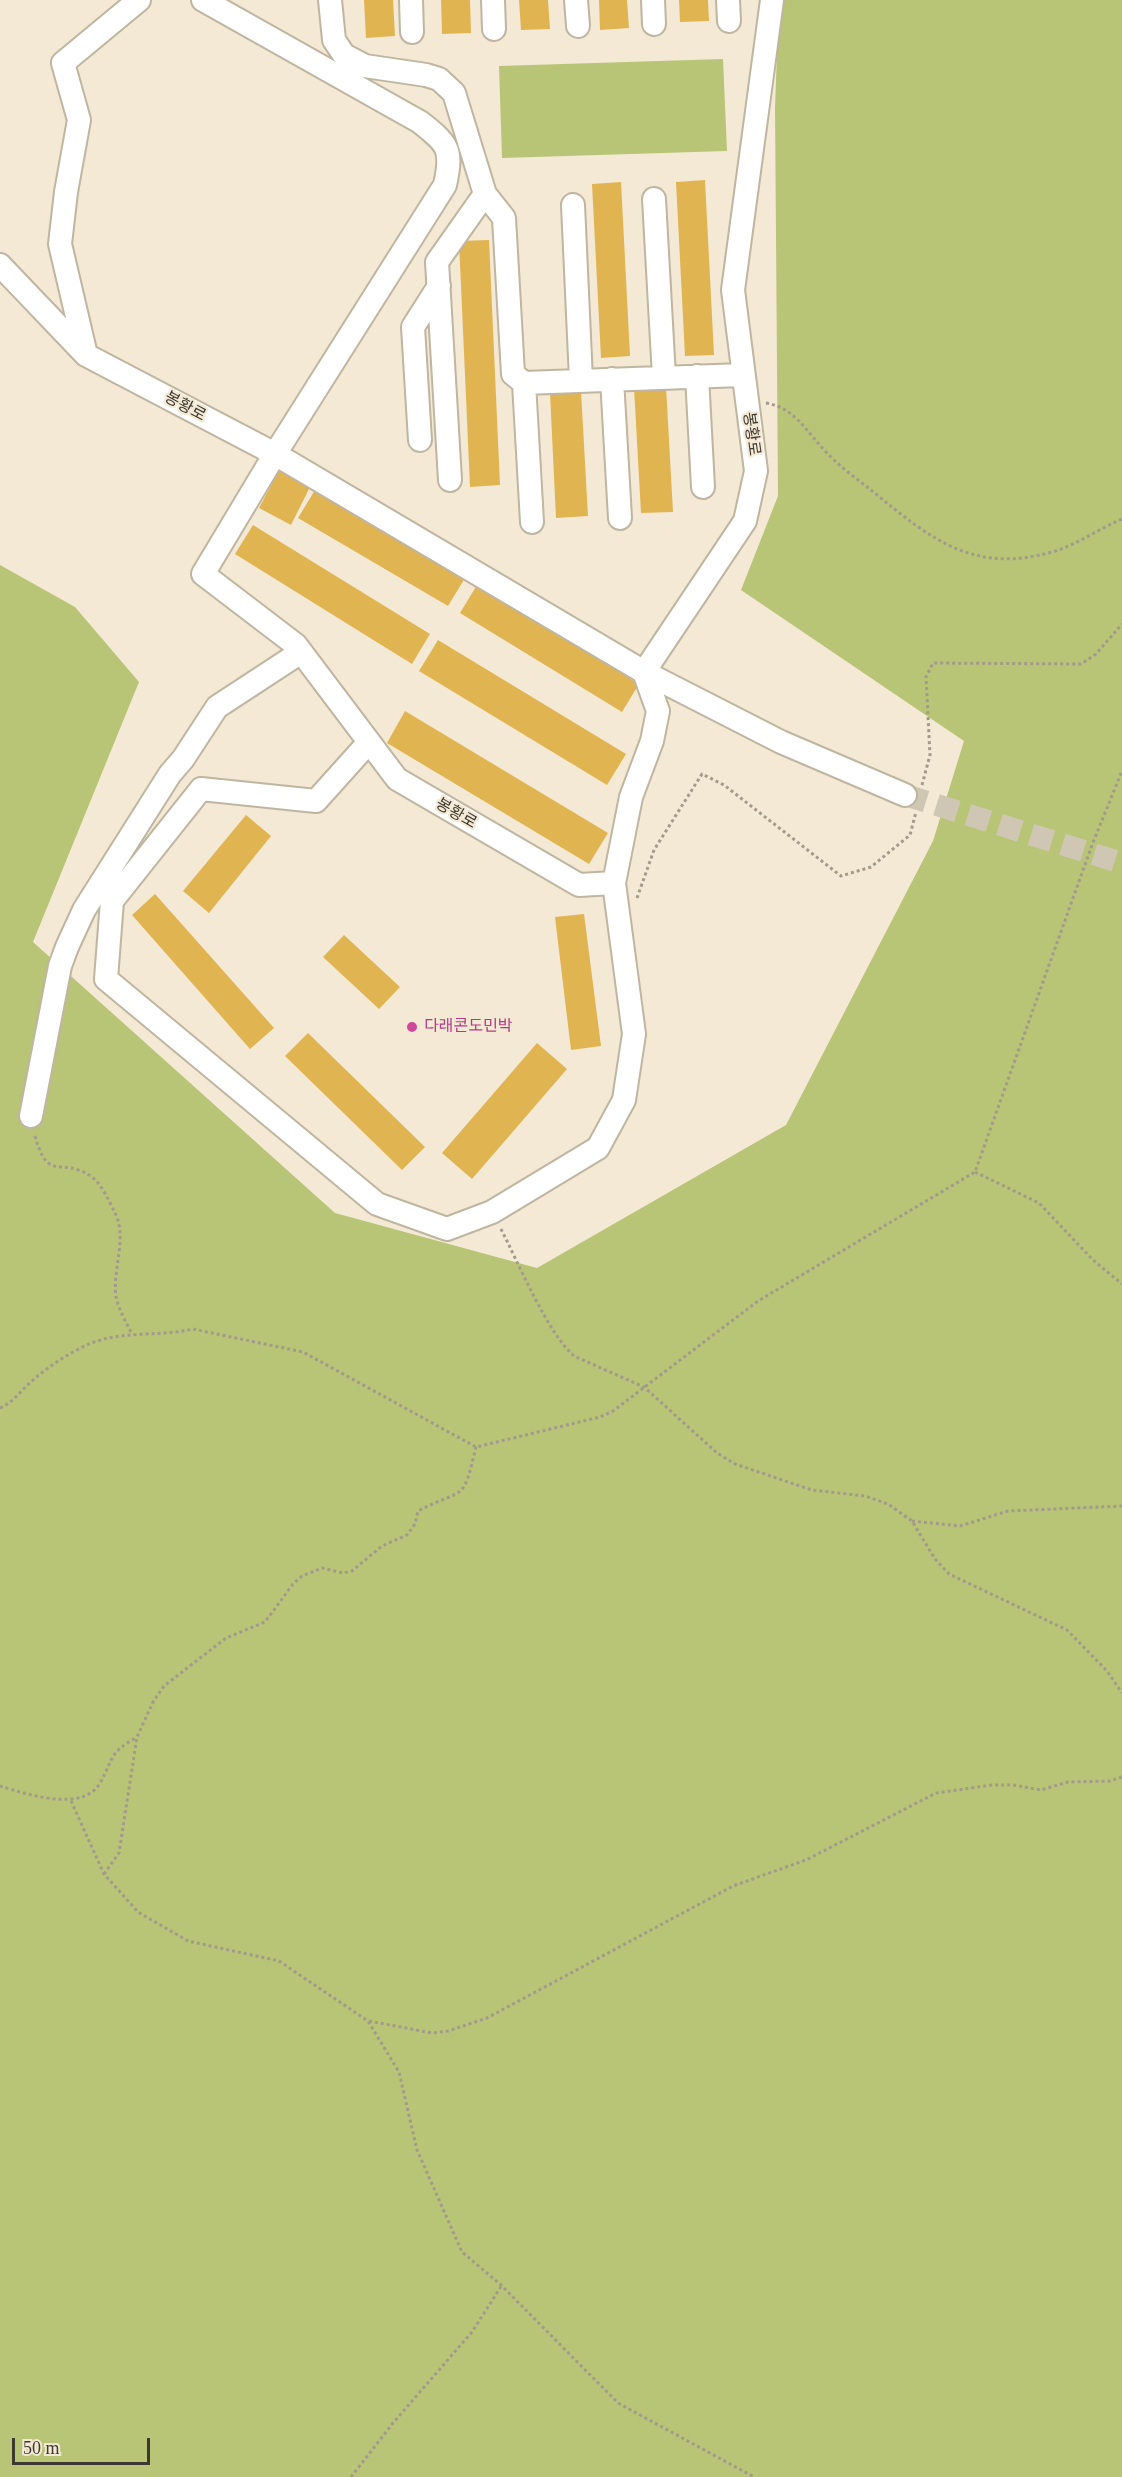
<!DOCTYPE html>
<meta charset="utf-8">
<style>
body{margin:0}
#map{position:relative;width:1122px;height:2477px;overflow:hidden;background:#f4e9d4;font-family:"Times New Roman",serif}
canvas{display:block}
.scale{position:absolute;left:12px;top:2438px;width:138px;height:27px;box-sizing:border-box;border:3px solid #3d3931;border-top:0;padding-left:8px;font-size:18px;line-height:21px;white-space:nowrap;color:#3d3931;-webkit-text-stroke:4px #f4e9d4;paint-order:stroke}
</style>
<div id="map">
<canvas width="1122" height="2477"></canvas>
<div class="scale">50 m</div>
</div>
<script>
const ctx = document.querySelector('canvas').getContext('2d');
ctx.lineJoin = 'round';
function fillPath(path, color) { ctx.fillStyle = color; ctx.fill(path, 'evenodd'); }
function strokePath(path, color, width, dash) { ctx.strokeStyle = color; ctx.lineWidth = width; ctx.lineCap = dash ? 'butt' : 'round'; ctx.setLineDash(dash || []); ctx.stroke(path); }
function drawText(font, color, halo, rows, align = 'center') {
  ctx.font = font + ' "Times New Roman","Noto Sans KR",serif'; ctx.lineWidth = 4.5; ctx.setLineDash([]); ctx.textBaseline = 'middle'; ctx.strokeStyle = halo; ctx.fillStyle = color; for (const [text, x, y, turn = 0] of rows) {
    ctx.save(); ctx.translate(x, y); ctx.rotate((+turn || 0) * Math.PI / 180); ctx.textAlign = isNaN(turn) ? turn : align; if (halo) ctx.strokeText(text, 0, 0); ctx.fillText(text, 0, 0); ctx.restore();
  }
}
fillPath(new Path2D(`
 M779 0H1122V2477H0V565L75 607 139 682 33 942 335 1213 537 1268 786 1125 933 841 964 741 741 590 778 496 775 108Z
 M723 59 727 151 502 158 499 66Z`), '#b8c576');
fillPath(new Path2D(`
 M364 0H393L395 36 366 38Z
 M441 0H470L471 33 442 34Z
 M519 0H548L550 29 521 30Z
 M599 0H627L629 28 600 30Z
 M679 0H708L709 21 680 22Z
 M705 180 714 355 685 356 676 182Z
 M621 182 630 356 601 358 592 184Z
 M489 240 500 485 470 487 459 241Z
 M666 386 673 512 641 513 634 388Z
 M581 391 588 516 556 518 550 393Z
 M281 467 312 483 291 525 259 508Z
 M315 490 465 578 448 606 298 518Z
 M253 525 430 634 412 664 235 554Z
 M477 585 639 684 622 712 460 613Z
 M438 640 626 754 607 785 419 671Z
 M405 711 608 833 589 864 387 743Z
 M246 815 271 836 209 913 183 891Z
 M155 894 274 1028 250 1049 132 915Z
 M584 914 601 1046 571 1050 555 917Z
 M344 935 400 987 379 1009 323 957Z
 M308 1033 425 1147 402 1170 285 1056Z
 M537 1043 567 1069 472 1179 442 1153Z`), '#e1b452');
strokePath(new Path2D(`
 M905 795 1122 863`), '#cfc6b3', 22, [22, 11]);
const minor = new Path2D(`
 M139 0 63 63 79 120 66 192 60 244 86 355 275 454 203 574 296 645 397 779 579 885 614 883 631 797 652 741 658 711 644 672 745 521 756 471 733 290 772 0
 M203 0 420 122C448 144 453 149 445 185L275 454 644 672 781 742 905 795
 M330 0 334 40 344 55 365 66 426 75 439 79 454 93 485 194 504 218 513 374 524 383 742 375
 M411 0 412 32
 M493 0 494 29
 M576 0 578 26
 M653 0 654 24
 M728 0 729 21
 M654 199 664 377
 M573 205 581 380
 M0 265 84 353
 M697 376 703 487
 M612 379 620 518
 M524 383 532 522
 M420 440 413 327 439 286
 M450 480 437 262 485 194
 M369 742 316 801 201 789 112 901 106 979 377 1204 447 1229 492 1212 598 1148 624 1100 634 1034 614 883
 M31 1116 60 966 67 947 84 910 170 774 183 759 217 707 301 652`);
strokePath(minor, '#bfb5a0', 26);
strokePath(new Path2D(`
 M766 403C796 408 807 433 827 453 841 468 860 481 876 494 932 540 975 574 1052 552 1077 545 1098 529 1122 519
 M922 785 930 755 926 677 933 663 1081 664 1096 654 1122 624
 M637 898 654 850 702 774 724 785 841 876 871 867 910 835 916 812
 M35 1136C48 1183 60 1157 89 1175 101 1182 109 1201 115 1213 128 1238 112 1269 116 1296 118 1309 126 1322 132 1334
 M975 1172 1039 1203 1093 1260 1122 1284
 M501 1229C518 1262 548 1334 574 1356L644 1387 717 1453 735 1464 812 1490 865 1496 888 1504 912 1521 935 1559 949 1574 1067 1630 1107 1671 1122 1693
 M0 1408C14 1402 20 1391 31 1382 47 1367 69 1353 89 1344 122 1330 160 1337 193 1329L303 1352 476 1447 600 1417 613 1411 758 1301 975 1172 1092 845 1122 771
 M912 1521 960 1526 1008 1511 1122 1506
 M0 1786C26 1794 83 1813 100 1783 115 1756 108 1754 137 1737
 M71 1801 104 1874 138 1912 188 1941 279 1961 368 2021 399 2072 417 2150 462 2252 501 2285 618 2403 754 2477
 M104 1874 119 1853 137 1737 153 1702 164 1686 226 1638 265 1622 293 1584 302 1576 322 1568 343 1573 352 1571 382 1546 407 1535 415 1524 418 1511C466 1486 462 1505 476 1447
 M369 2021 432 2033 448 2031 487 2018 733 1886 806 1860 936 1793 992 1785H1013L1041 1790 1068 1782 1110 1781 1122 1777
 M351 2477 393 2423 472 2332 502 2285`), '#a29a8b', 3, [3, 3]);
strokePath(minor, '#fff', 22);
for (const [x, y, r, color] of [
 [412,1027,6,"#d1479c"]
]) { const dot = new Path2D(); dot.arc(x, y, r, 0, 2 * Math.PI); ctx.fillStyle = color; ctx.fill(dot); strokePath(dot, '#f4e9d4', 2); }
drawText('16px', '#3d3931', '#f4e9d4', [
 ["봉황로",185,407,28],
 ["봉황로",751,434,82],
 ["봉황로",456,814,30]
]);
drawText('16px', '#b23c85', '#f4e9d4', [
 ["다래콘도민박",424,1027]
], 'left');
</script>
